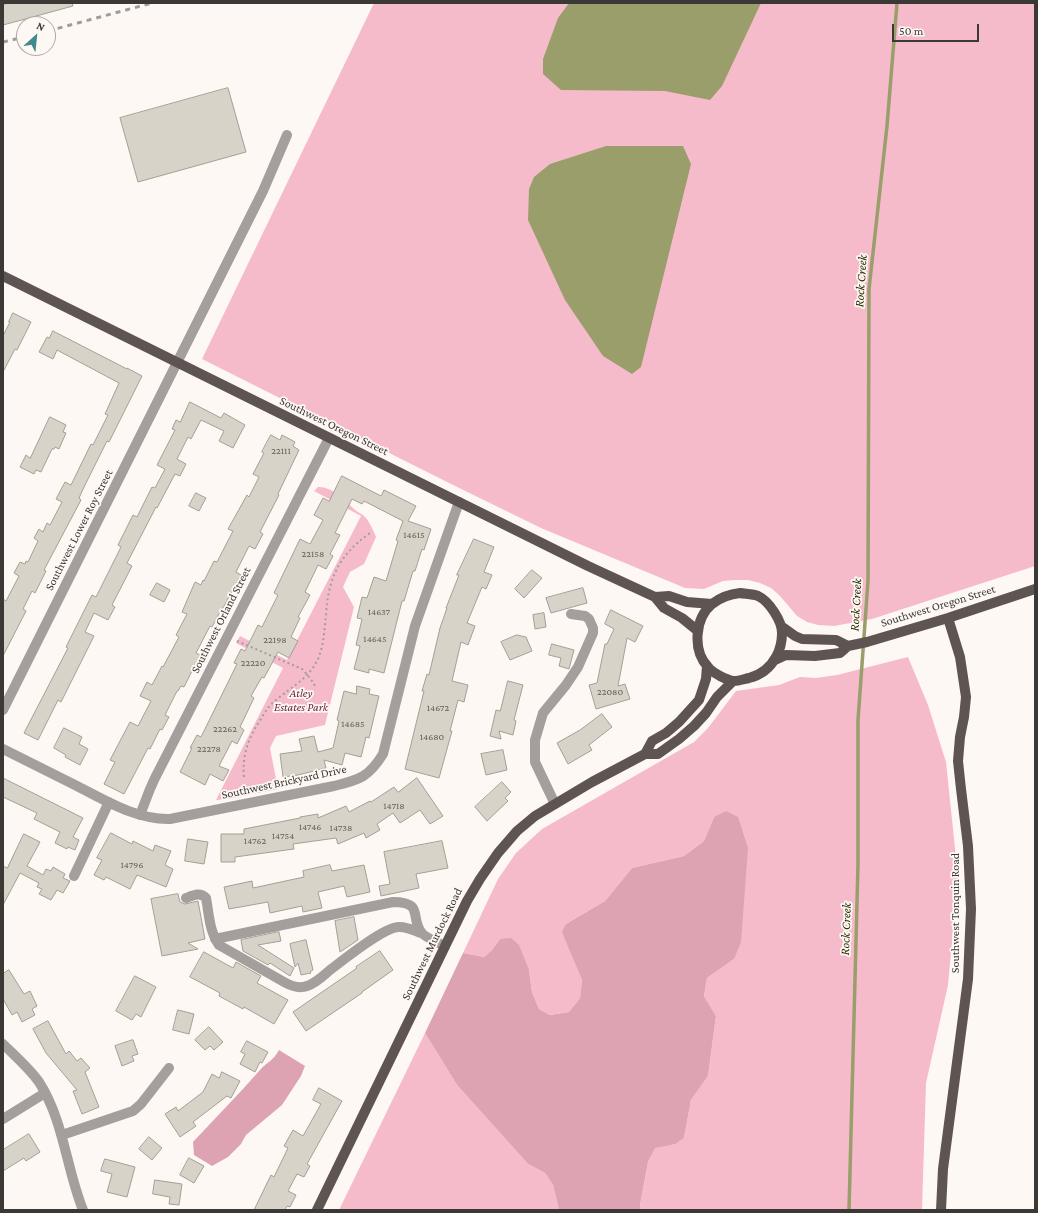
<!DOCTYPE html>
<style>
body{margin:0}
#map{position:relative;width:1038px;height:1213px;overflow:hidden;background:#fef8f4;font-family:"Crimson Pro",serif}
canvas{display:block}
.frame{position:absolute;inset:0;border:4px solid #3c3835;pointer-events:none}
.north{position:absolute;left:16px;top:16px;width:40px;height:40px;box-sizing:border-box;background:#fef8f4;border:1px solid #b0aba8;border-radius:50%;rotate:27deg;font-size:11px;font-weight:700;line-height:16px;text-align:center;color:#3c3835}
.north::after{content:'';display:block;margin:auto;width:14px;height:18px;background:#41898a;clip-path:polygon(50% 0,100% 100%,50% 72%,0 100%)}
.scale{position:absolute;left:892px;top:24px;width:87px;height:18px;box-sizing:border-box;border:2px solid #3c3835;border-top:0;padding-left:5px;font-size:12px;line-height:14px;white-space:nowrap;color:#3c3835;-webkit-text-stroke:3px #fef8f4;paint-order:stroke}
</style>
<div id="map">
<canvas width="1038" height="1213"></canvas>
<div class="frame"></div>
<div class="north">N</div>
<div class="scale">50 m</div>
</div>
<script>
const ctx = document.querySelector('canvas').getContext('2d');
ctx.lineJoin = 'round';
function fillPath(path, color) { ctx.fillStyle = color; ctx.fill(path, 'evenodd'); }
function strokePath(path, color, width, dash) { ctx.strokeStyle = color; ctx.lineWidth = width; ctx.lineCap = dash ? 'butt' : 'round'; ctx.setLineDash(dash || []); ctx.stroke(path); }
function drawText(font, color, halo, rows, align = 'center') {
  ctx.font = font + ' "Crimson Pro",serif'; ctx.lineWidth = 3.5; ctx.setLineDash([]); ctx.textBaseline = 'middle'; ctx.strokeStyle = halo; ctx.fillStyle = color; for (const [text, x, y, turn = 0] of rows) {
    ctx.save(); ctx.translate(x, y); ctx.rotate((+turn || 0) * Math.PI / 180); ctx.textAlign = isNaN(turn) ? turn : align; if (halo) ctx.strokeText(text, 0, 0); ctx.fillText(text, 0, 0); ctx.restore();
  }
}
fillPath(new Path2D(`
 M374 3H1035V566L872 619 834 626 818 625 807 622 797 616 780 596 771 588 760 583 748 580H735L723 581 704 589 685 588 541 528 449 483 202 359Z
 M318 487C334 486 347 504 358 512 359 513 362 514 363 515 369 520 373 530 376 537L364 564 350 572 343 587 354 607 325 725 276 736 270 748 278 789 228 799 216 800 283 668 236 643 240 636 287 660 361 516 314 491Z
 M908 657 928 705 946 762 958 877 948 985 926 1083 922 1210H640V1205L648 1162 655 1147 676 1144 684 1138 691 1100 708 1076 716 1016 704 996 707 978 734 959 714 817 704 841 684 856 632 868 605 901 566 924 563 932 582 980 580 998 569 1012 550 1015 539 1009 532 992 529 970 500 939 492 950 484 957 463 953 498 879 516 853 542 829 694 742 708 728 736 691 779 685 800 677 816 678 837 675Z
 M425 1033 457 1085 528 1164 545 1173 553 1185 559 1210H339Z`), '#f6bbcb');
fillPath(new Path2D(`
 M726 811 738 817 748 848 741 942 734 959 707 978 704 996 716 1016 708 1076 691 1100 684 1138 676 1144 655 1148 648 1162 640 1205V1210H559L553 1185 545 1173 528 1164 457 1085 425 1033 463 953 484 957 492 950 500 939 511 938 519 945 529 970 532 992 539 1009 550 1015 569 1012 580 998 582 980 562 932 566 924 605 901 632 868 684 856 704 841 714 817Z
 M279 1050 305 1066 301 1076 282 1105 246 1135 241 1144 228 1157 212 1166 194 1155 193 1142C215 1118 238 1095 260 1070 267 1062 273 1061 279 1050Z`), '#dda3b2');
fillPath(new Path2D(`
 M569 3H761L722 86 710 100 665 91 561 90 543 74V59L558 18Z
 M606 146H683L691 164 641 367 632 374 603 356 565 300 528 220 529 189 534 177 550 164Z`), '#999e6a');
strokePath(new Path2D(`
 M849 1210 858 864V720L868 581 869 289 887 126 897 3`), '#999e6a', 3.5);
const building = new Path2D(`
 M9 3H72L73 6 3 25V5Z
 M228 88 246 152 138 182 120 118Z
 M13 313 31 322 17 350 15 349 3 372V336L10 322H9Z
 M53 331 127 369V368L142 376 109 442 107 441 85 485 79 498 81 500 44 570 46 571 35 593 32 591 23 609 26 611 3 656V599L6 601 19 576 14 573 20 562 25 564 26 561 28 562 38 541 34 538 39 529 43 532 47 523 50 525 62 502 56 499 65 482 71 485 91 444 93 445 108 415 105 414 119 383 57 350 53 359 39 352 47 337 49 338Z
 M190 402 221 418 224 413 245 425 233 448 219 441 224 431 201 420 191 439 188 437 177 459 186 464 180 476 175 474 157 508 156 507 127 563 132 566 112 605 115 607 108 620 94 613 85 632 94 636 61 702 58 700 38 740 24 733 68 648 66 647 92 595 96 597 121 547 118 545 133 515 137 517 152 487 155 488 165 469 157 465 175 430 172 429 176 420 180 422Z
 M50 417 66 425 63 432 66 433 59 449 55 447 54 449H52L41 472 36 470 34 474 20 467 26 455 30 458Z
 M271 435 280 440 282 435 295 442 293 446 299 450 278 494 279 495 260 532 263 534 255 549 249 546 236 572 241 575 223 608H222L212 627 210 626 196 653 202 656 195 670 193 669 184 687 181 686 178 691H177L165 715 169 717 162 730 160 729 150 749 148 748 124 794 104 784 115 762 110 760 130 722 138 726 151 701 140 696 147 682 152 685 162 666 163 667 179 637 176 635 187 614 182 612 195 582 201 585 203 580 204 581 214 561 217 562 233 531 228 529 247 495 249 497 259 477 253 474 264 453 262 452Z
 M342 476 381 496 384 490 416 506 408 521 431 529 424 550 422 549 415 571H413L404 601H402L384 673 369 669V673L354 669 360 646 356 645 362 619 357 618 362 597 367 598 374 577 386 581 398 541 396 540 403 521 364 501 362 504 352 499 335 533 340 535 330 554 333 556 326 569 318 565 305 592 310 595 298 617 300 618 291 637 298 641 289 658 278 652 264 678 262 677 251 696 254 698 240 727 244 730 237 744 232 741 219 766 229 770 223 781 210 774 205 785 180 772 192 748H190L197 735 201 737 237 664 234 663 241 649 245 651 258 625 262 627 278 595 274 593 300 539 310 544 323 520 314 515 323 498 329 501Z
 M196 493 206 498 199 511 189 506Z
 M474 539 494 547 484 572 492 575 486 589 482 587 467 623 475 626 468 645 461 642 452 681 468 685 464 702 458 700 450 731H452L439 778 405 769 424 691H422L427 674 429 675 440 628 447 608H446L459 575H457Z
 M532 570 542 578 524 598 515 589Z
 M157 583 170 590 164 602 150 595Z
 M583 588 587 603 551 613 546 598Z
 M611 610 643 626 635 642 627 638 618 686 625 684 630 699 596 709 589 685 597 683 605 644H607L614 629 605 624Z
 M544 613 546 627 535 629 533 615Z
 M517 635 526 637 532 651 510 660 501 642Z
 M552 644 574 650 569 669 559 666 561 658 549 655Z
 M508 681 523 685 514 720 516 721 513 735 499 731 501 739 490 736 496 710 500 711Z
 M357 686 370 689 369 694 379 696 369 738 366 737 361 757 345 753 342 765 324 760 326 768 298 775 283 777 280 754 302 751 299 739 314 736 318 752 333 748 339 721 337 720 344 691 356 694Z
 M602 714 612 727 589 745 592 750 568 764 557 743 580 730Z
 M64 728 82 737 79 744 88 749 80 765 65 757 66 755 54 748Z
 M503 750 507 770 486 775 481 754Z
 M3 778 83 818 73 837 79 840 75 850 68 847 67 849 55 843 60 832 34 819 37 813 3 797Z
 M417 778 443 816 430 824 420 810 400 823 393 813 377 824 380 830 366 838 364 833 338 844 336 838 293 844 294 849 235 857V862H221V834H244V829L300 818V817L318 814V818L346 806 349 812 370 801 371 802 394 787 398 792Z
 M502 782 511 792 505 798 508 801 487 821 475 807Z
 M111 833 132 844 133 841 153 851 155 845 171 851 165 865 173 869 166 887 137 875 130 889 106 877 104 880 94 875 102 860 97 858Z
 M24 834 40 842 27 866 43 875 46 869 51 871 53 867 65 874 63 878 70 881 63 893 57 890 51 900 39 894 42 889 37 887 39 883 20 873 3 905V866L7 868Z
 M188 839 208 842 204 864 185 861Z
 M442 841 448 868 416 874 419 888 381 896 379 886 390 884 384 852Z
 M330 865 332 871 364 865 370 892 347 897 344 886 318 892 322 908 303 912 302 906 270 913 268 902 229 909 224 887 252 881 253 888 304 877 303 871Z
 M178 894 180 902 185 904 198 901 205 939 188 943 198 949 162 956 151 899Z
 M354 917 358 940 340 952 335 921Z
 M279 932 281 941 258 945 294 968 290 976 270 963 268 965 243 951 241 940Z
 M306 940 313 970 310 972 311 973 301 975 298 963 295 967 290 944Z
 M380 951 393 970 362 992V993L306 1031 293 1012 357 968 356 967Z
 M204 952 233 968 236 962 261 976 257 983 288 1000 274 1024 244 1007 243 1009 219 996 220 993 190 977Z
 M9 970 24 994 30 991 37 1006 32 1009 35 1015 22 1022 17 1012 12 1015 3 999V974Z
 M135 976 156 987 141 1017 136 1014 132 1020 116 1011Z
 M178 1010 194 1014 189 1034 173 1030Z
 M48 1021 66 1054 69 1051 77 1061 81 1058 90 1068 85 1072 99 1107 82 1114 73 1091 77 1090 46 1053 33 1029Z
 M209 1027 223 1042 214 1050 210 1046 205 1050 195 1040Z
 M133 1040 138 1054 132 1056 134 1061 122 1066 115 1046Z
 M247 1041 268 1052 262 1063 260 1062 255 1072 240 1064 245 1054 241 1052Z
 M222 1072 240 1081 231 1098 227 1096 193 1122 196 1126 180 1137 165 1114 176 1107 178 1111 203 1092 212 1074 219 1078Z
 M319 1088 342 1101 307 1164 310 1166 304 1177 297 1174 288 1191 296 1195 290 1207 287 1206 285 1210H254L271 1175 274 1177 288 1148 284 1146 293 1130 303 1136 321 1104 313 1100Z
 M29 1134 40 1152 26 1161 24 1158 3 1171V1150Z
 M149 1137 162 1148 152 1160 139 1149Z
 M189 1158 204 1166 194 1183 180 1175Z
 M105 1159 135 1167 127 1197 107 1192 112 1174 101 1171Z
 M155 1180 182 1184 179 1205 169 1204 170 1197 153 1194Z`);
fillPath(building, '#d8d3c9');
strokePath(building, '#a49f95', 1);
strokePath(new Path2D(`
 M237 641 302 669 311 679 315 686
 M244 777C242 756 248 739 259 722 264 714 268 706 276 700 291 687 307 680 317 661 324 647 324 631 326 616 328 578 339 555 370 533`), '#a39d9a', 2, [2, 3]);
strokePath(new Path2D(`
 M3 710 263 191 287 135
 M3 749C27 761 51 773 75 785 105 800 136 820 170 819L334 786C359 780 369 777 383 754L415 626 459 502
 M555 804 535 762V740L543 713 566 685 578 667 593 633V628L589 619 585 616 571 614
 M140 815 150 789 155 778 329 438
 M74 876 109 802
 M186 898C194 895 200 892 206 898 209 913 209 931 219 945L284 982C291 986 299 989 307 986 316 983 323 976 330 970 343 960 383 928 398 927 406 926 413 930 421 933
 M215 939 393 902C424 902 410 917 421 932 424 937 439 943 444 946
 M3 1044C15 1056 29 1068 39 1082 64 1121 66 1168 83 1210
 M3 1119 45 1093
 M62 1135 133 1111 141 1104 169 1068`), '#a49e9d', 10);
strokePath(new Path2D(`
 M3 276 588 566 655 597 669 596 687 602 712 604
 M740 593C746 594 753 594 758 596 769 601 782 621 782 633 782 641 780 650 776 657 770 668 761 675 749 678 744 679 739 681 734 681 730 681 724 678 720 676 715 673 711 671 708 667 692 650 695 618 712 604 721 597 730 594 740 593Z
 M655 597 664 608 682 618 698 631
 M781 626 795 636 802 639 836 640 848 646
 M775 660 786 655 815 656 840 653 848 646 867 642 948 618 1035 589
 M645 754 652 741 666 733 679 722 699 700 706 679 707 666
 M317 1210 467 901 480 879 498 853 517 831 535 816 592 782 645 754H658L679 739 694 726 706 713 717 697 733 681
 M941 1210 943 1169 968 979 971 909 968 846 961 789 958 761 960 737 964 717 966 697 960 657 948 618`), '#5e5553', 10);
strokePath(new Path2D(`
 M48 31 152 3
 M3 42 24 37`), '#a19c98', 3, [5, 5]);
drawText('10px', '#635f5a', null, [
 ["22111",281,451],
 ["14615",414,535],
 ["22158",313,554],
 ["14637",379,612],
 ["14645",375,639],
 ["22198",275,640],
 ["22220",253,663],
 ["22080",610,692],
 ["14672",438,708],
 ["14685",353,724],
 ["22262",225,729],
 ["14680",432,737],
 ["22278",209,749],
 ["14718",394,806],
 ["14746",310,827],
 ["14738",341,828],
 ["14754",283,836],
 ["14762",255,841],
 ["14796",132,865]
]);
drawText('12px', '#3c3835', '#fef8f4', [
 ["Southwest Oregon Street",334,426,26],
 ["Southwest Lower Roy Street",79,530,-63],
 ["Southwest Oregon Street",938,606,-17],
 ["Southwest Orland Street",221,620,-63],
 ["Southwest Brickyard Drive",284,782,-12],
 ["Southwest Tonquin Road",955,913,-90],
 ["Southwest Murdock Road",432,944,-64]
]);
drawText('italic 12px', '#6a253e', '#fef8f4', [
 ["Atley",301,693],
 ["Estates Park",301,707]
]);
drawText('italic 13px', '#2e3005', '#fef8f4', [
 ["Rock Creek",861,281,-86],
 ["Rock Creek",856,605,-87],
 ["Rock Creek",846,929,-88]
]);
</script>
